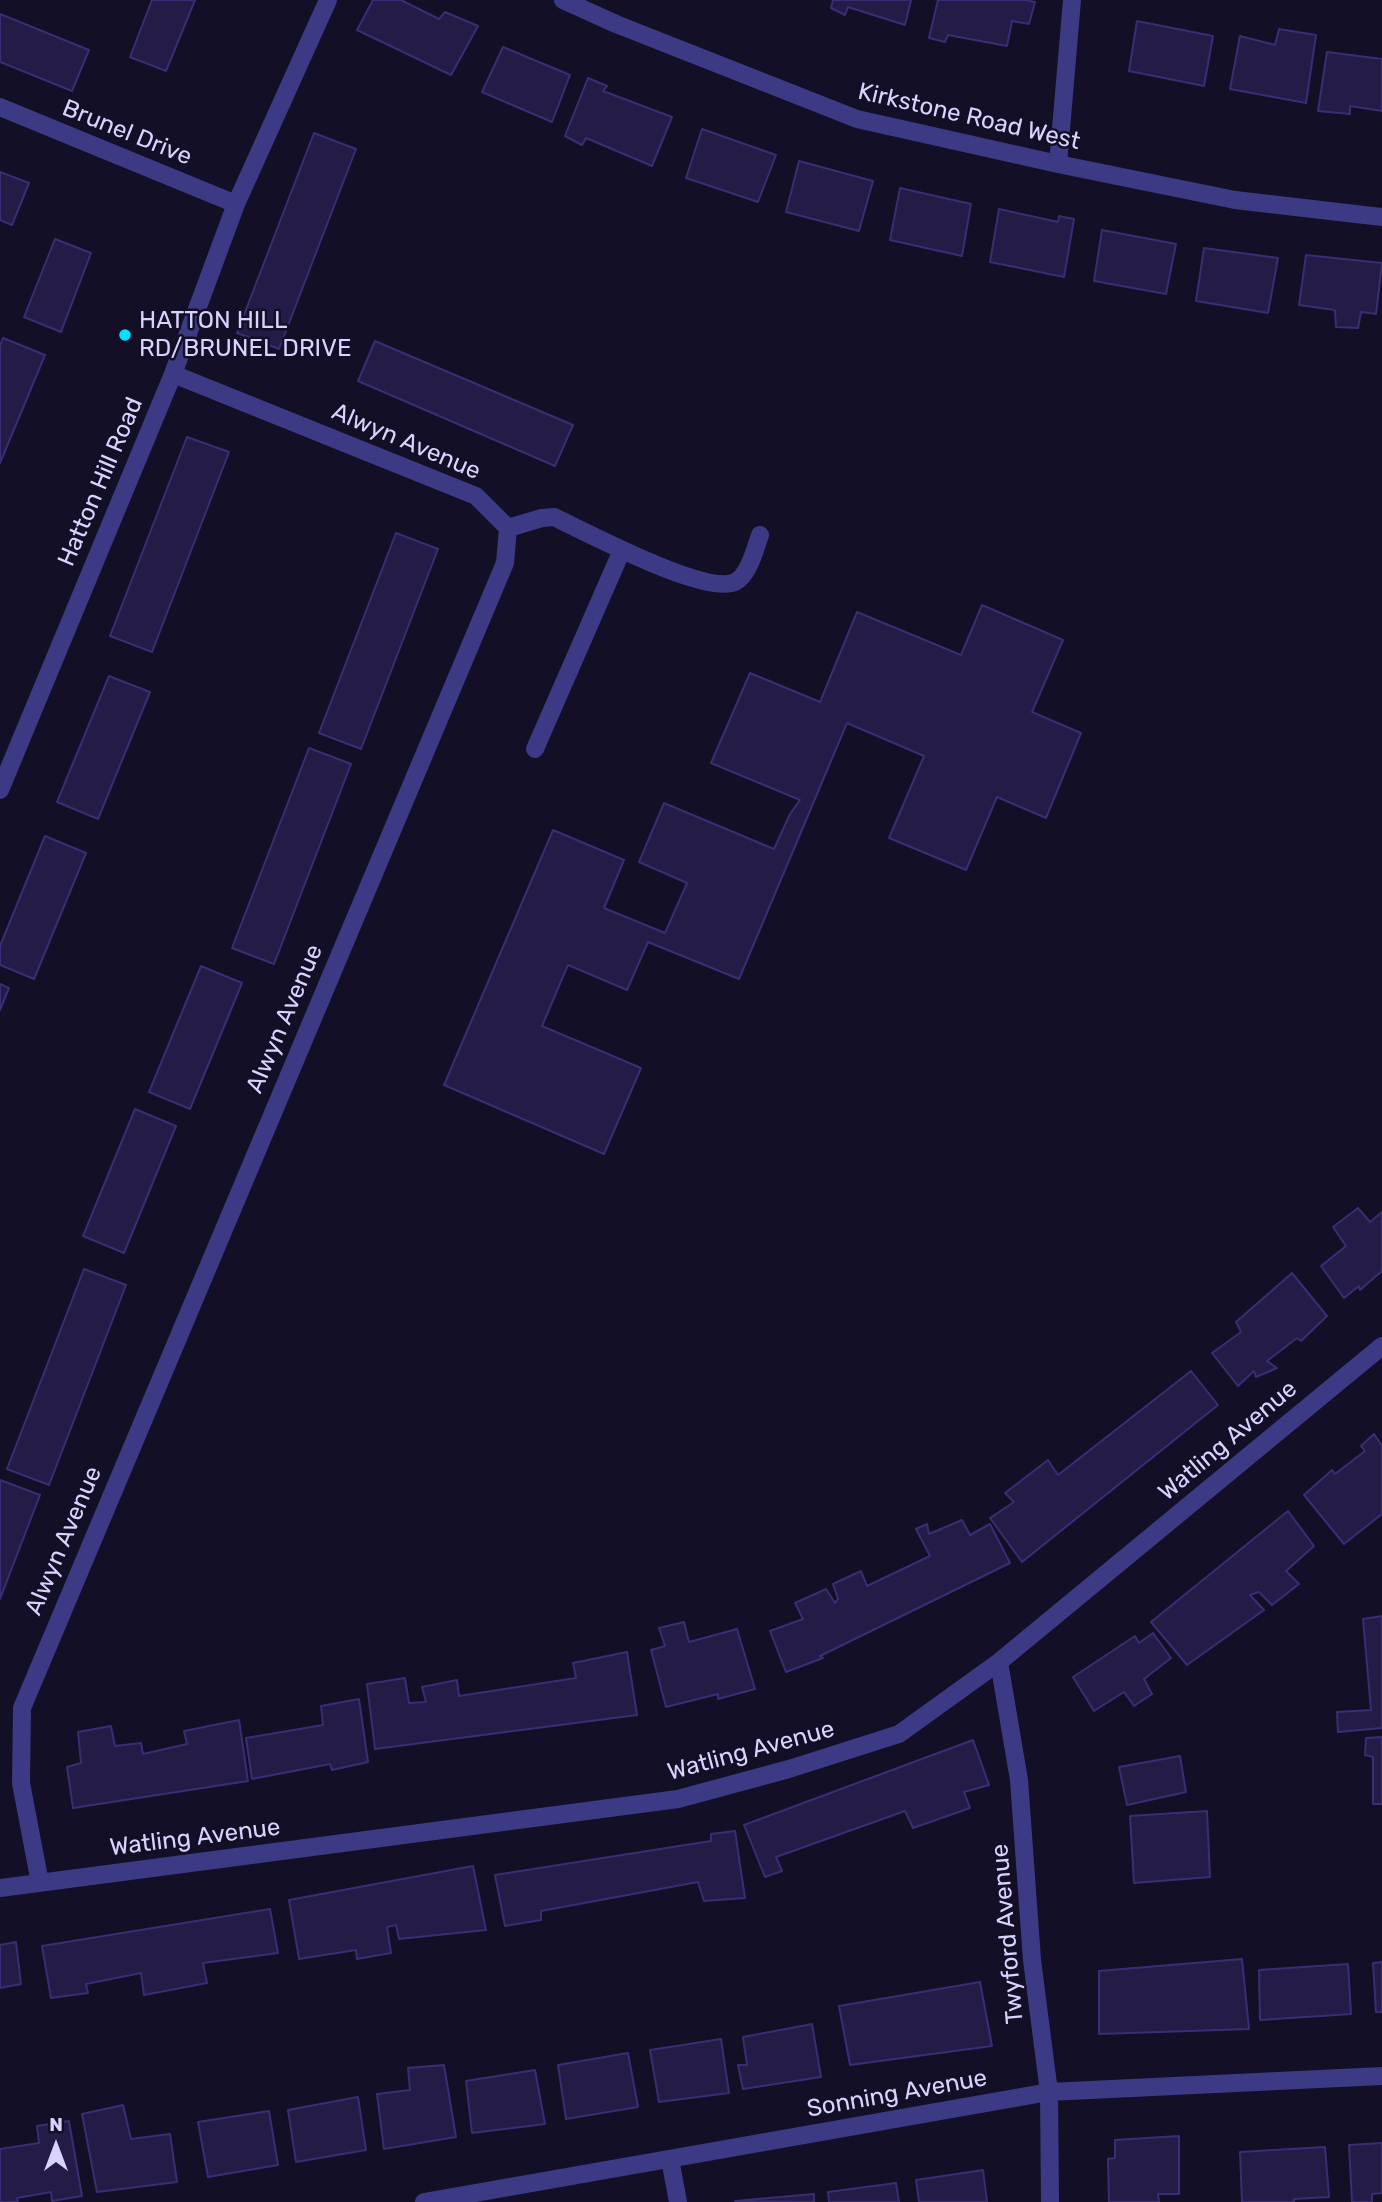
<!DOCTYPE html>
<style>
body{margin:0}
#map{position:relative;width:1382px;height:2202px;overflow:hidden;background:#130f26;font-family:Rubik,sans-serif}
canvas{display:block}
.north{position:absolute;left:21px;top:2111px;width:70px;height:70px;-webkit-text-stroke:5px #130f26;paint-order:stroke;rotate:0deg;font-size:19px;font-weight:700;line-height:28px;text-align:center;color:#d9d4ff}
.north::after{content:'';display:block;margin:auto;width:24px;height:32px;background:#d9d4ff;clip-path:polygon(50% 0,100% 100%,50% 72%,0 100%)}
</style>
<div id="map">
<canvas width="1382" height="2202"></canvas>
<div class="north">N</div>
</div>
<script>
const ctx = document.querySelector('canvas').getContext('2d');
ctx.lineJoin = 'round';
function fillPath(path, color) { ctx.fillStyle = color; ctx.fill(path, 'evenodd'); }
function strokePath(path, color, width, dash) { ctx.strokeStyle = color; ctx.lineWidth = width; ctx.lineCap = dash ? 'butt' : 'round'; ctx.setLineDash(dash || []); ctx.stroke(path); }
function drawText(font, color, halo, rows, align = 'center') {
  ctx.font = font + ' Rubik,sans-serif'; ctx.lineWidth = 5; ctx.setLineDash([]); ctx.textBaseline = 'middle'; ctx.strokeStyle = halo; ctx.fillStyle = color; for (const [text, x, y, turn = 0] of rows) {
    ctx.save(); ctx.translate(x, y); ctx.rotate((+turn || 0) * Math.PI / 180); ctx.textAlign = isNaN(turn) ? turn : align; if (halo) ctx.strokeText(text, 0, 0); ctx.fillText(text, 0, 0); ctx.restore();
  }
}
const building = new Path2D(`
 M152 0H195L166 71 130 57Z
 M373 0H401L439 19 445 12 478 26 451 75 357 30Z
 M833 0H911L905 25 848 7 845 15 831 8Z
 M938 0H1025L1035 2 1029 24 1012 21 1007 46 948 35 945 42 929 38Z
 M0 14 89 50 72 91 0 62Z
 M1137 21 1213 36 1204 86 1129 71Z
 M1279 29 1316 35 1306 103 1230 89 1240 36 1275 45Z
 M503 47 570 75 552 122 482 92Z
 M1327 52 1382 59V111L1350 106V114L1318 111Z
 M588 78 607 86 603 91 672 117 652 166 586 138 582 145 565 136Z
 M702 129 776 155 758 202 686 178Z
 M314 133 356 149 279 349 237 333Z
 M799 161 873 181 859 231 786 212Z
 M0 172 29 183 12 225 0 220Z
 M900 188 971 204 962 256 890 240Z
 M999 209 1058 222 1059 216 1074 219 1064 277 990 262Z
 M1102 230 1176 244 1166 294 1094 281Z
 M55 239 91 253 61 332 24 317Z
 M1204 248 1278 258 1268 313 1196 301Z
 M1306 255 1382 263 1376 314 1361 312 1358 328 1336 327 1335 310 1299 305Z
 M3 338 45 355 0 463V346Z
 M375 341 573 425 555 466 358 381Z
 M187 437 229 452 152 652 110 636Z
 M396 533 438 549 361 749 319 733Z
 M982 605 1063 640 1032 712 1081 733 1046 818 997 797 966 870 889 838 924 756 847 723 739 979 648 942 627 990 568 965 542 1026 641 1068 604 1154 444 1085 553 830 624 860 604 908 665 933 687 883 639 862 664 803 774 849 790 814 800 800 711 763 750 673 820 702 857 612 961 655Z
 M109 676 150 692 98 819 57 802Z
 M309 748 351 764 274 964 232 948Z
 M45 836 86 853 34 979 0 965V946Z
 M201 966 242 983 190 1109 149 1092Z
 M0 984 9 988 0 1010Z
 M135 1109 176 1126 124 1253 83 1236Z
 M1358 1208 1370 1222 1382 1212V1271L1360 1290 1359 1286 1344 1298 1321 1266 1346 1246 1333 1227Z
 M84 1269 126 1285 49 1485 7 1469Z
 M1292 1273 1327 1316 1301 1341 1297 1338 1267 1361 1277 1368 1256 1377 1254 1371 1238 1386 1212 1353 1241 1332 1236 1322Z
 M1191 1371 1218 1405 1022 1562 990 1518 1014 1502 1005 1493 1048 1460 1058 1475Z
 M1374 1434 1382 1446V1514L1344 1544 1304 1495 1332 1470 1335 1474 1365 1451 1361 1446Z
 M0 1480 40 1495 0 1599Z
 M1288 1511 1314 1546 1286 1571 1299 1584 1272 1605 1259 1592 1250 1595 1264 1610 1187 1665 1151 1622Z
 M962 1520 970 1535 990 1524 1010 1563 820 1656 823 1658 786 1672 770 1631 803 1619 795 1603 826 1589 835 1603 838 1599 833 1584 861 1571 867 1586 930 1556 916 1529 927 1524 929 1534Z
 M1382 1616V1728L1338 1732 1337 1712 1371 1710 1363 1619Z
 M684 1622 689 1642 737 1629 755 1689 718 1699V1694L666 1707 651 1650 665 1646 659 1628Z
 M1153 1633 1171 1658 1144 1679 1152 1694 1134 1706 1124 1692 1094 1711 1073 1677 1135 1636 1139 1643Z
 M627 1652 637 1715 375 1749 367 1684 405 1678 409 1703 426 1702 422 1687 457 1680 459 1696 576 1678 573 1663Z
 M359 1699 368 1762 332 1770 330 1764 252 1779 246 1738 323 1725 321 1706Z
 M239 1720 248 1781 73 1808 67 1767 81 1763 78 1732 111 1726 115 1746 141 1743 143 1754 187 1744 184 1731Z
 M1382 1737V1804H1373V1757L1365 1755 1366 1738Z
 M973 1740 989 1785 964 1792 970 1808 913 1828 905 1811 776 1857 782 1871 765 1877 744 1825Z
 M1180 1756 1186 1792 1127 1805 1119 1767Z
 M1207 1811 1210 1877 1134 1883 1130 1816Z
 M735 1831 745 1898 704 1901 698 1882 541 1911V1920L505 1926 495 1875 711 1841V1834Z
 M473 1866 486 1930 399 1939 396 1925 387 1927 391 1953 357 1959 356 1950 299 1959 289 1900Z
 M270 1909 278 1953 203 1963 207 1983 144 1995 141 1973 86 1984 88 1993 51 1998 42 1946Z
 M16 1942 21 1984 0 1988V1945Z
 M1242 1959 1249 2029 1099 2034V1971Z
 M1382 1962V2012H1376L1373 1963Z
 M1348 1964 1351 2014 1260 2020 1259 1970Z
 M980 1982 992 2046 850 2065 839 2006Z
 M812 2024 821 2077 743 2089 738 2065H747L743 2037Z
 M721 2039 729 2093 659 2102 650 2050Z
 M628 2053 638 2107 566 2119 558 2065Z
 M444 2065 456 2137 384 2149 377 2094 410 2090 408 2068Z
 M535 2070 545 2124 472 2133 466 2081Z
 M358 2097 366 2150 296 2162 288 2110Z
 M123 2105 131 2139 170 2134 177 2182 97 2192 82 2114Z
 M269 2111 278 2165 208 2177 198 2122Z
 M69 2121 82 2196 52 2201 51 2192 17 2198 18 2202H0V2149L39 2143 37 2126Z
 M1179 2136V2194H1158L1159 2202H1109L1108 2159 1115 2158V2140Z
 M1382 2143V2193L1372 2194V2202H1352L1349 2145Z
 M1325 2147 1329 2197 1294 2199V2202H1242L1240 2152Z
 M983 2170 987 2202H919L916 2180Z
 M896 2183 899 2202H829L828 2192Z
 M814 2194V2202L735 2201Z`);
fillPath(building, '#241b47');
strokePath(building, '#3b2d73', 2);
strokePath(new Path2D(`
 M563 0 616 24 857 119 1058 164 1235 200 1382 217
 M0 107 236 204
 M1058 164 1072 0
 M173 374 476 496 508 528
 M508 528 542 518 554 517C586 532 706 596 735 582 749 575 755 549 760 535
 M535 749 622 550
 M0 790 173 374 236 204 328 0
 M999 1662 1019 1780 1032 1960 1049 2092 1050 2202
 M40 1883 21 1783 22 1708 505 563 508 528
 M0 1888 678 1799 789 1769 899 1734 999 1662 1382 1346
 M670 2159 678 2202
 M424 2202 1049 2092 1382 2076`), '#3d3a85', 18);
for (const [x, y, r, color] of [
 [125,335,7,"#00e5ff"]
]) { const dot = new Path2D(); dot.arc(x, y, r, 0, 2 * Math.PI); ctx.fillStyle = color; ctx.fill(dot); strokePath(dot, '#130f26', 2.5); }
drawText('24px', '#d9d4ff', '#130f26', [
 ["Kirkstone Road West",969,117,13],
 ["Brunel Drive",127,133,22],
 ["Alwyn Avenue",406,442,23],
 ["Hatton Hill Road",101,482,-67],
 ["Alwyn Avenue",285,1019,-67],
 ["Watling Avenue",1228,1441,-40],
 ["Alwyn Avenue",64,1541,-67],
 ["Watling Avenue",751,1751,-15],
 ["Watling Avenue",195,1838,-7],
 ["Twyford Avenue",1008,1934,-95],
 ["Sonning Avenue",897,2094,-10]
]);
drawText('24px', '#d9d4ff', '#130f26', [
 ["HATTON HILL",139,321],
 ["RD/BRUNEL DRIVE",139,349]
], 'left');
</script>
